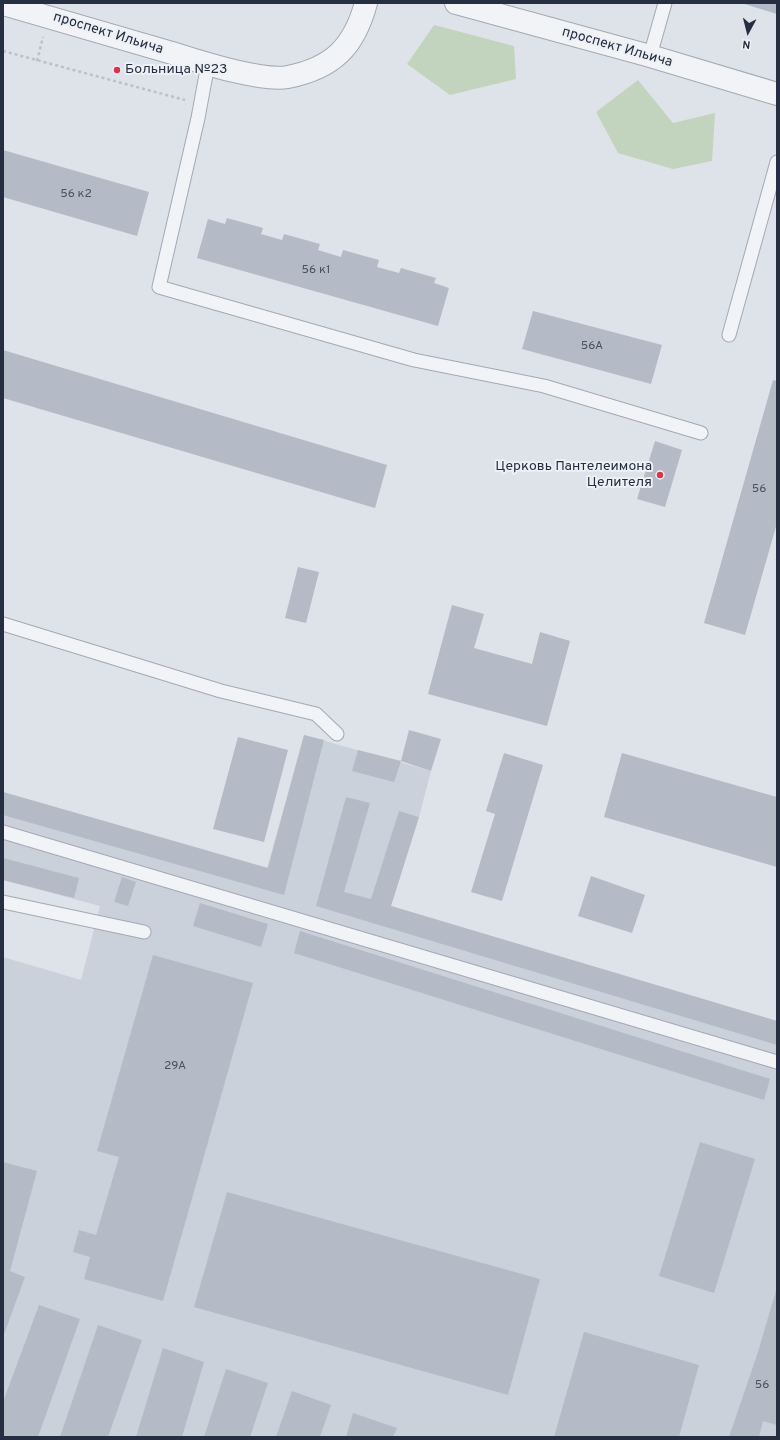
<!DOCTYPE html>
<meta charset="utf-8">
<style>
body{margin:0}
#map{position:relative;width:780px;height:1440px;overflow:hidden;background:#dee2e9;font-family:Overpass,sans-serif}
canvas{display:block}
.frame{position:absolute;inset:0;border:4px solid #252f41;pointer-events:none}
.north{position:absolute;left:728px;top:12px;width:40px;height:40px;-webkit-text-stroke:3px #edf1f6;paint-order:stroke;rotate:187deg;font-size:11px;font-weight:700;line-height:16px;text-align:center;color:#252f41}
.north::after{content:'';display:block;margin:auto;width:14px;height:18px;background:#252f41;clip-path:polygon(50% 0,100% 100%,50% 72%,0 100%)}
</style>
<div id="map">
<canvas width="780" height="1440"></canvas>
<div class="frame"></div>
<div class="north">N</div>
</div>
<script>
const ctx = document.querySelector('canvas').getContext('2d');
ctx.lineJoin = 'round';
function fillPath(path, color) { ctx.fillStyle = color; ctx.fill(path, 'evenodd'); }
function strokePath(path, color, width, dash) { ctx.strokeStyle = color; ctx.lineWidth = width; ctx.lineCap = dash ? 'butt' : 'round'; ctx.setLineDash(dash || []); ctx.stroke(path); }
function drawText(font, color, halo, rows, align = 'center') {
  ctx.font = font + ' Overpass,sans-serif'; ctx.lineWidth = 4; ctx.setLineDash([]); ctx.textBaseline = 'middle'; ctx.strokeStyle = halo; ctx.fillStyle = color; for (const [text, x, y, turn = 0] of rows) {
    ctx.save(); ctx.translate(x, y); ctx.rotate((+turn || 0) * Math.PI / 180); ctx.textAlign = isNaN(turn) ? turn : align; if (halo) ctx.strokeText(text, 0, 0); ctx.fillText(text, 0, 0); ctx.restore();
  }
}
fillPath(new Path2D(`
 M304 735 431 771 419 817 391 906 777 1021V1437H3V957L81 980 100 906 3 880V792L267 868Z`), '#cbd1db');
fillPath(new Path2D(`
 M434 25 514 46 516 79 450 95 407 64Z
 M638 80 673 123 715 113 712 161 673 169 618 153 596 112Z`), '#c3d4be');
fillPath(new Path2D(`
 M741 3H777V14Z
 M3 150 149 192 137 236 3 197Z
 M227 218 263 228 261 234 282 240 284 234 320 244 318 250 341 257 343 250 379 260 377 267 399 273 401 268 436 278 434 283 449 288 438 326 197 258 208 219 225 224Z
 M533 311 662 345 651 384 522 349Z
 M3 350 387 465 375 508 3 398Z
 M773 380 777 381V523L745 635 704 623Z
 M655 441 682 450 665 507 637 499Z
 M298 567 319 572 306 623 285 618Z
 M452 605 484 614 474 648 532 664 540 632 570 641 547 726 428 694Z
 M409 730 441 739 431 771 401 761Z
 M304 735 324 740 284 895 3 815V792L268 868Z
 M238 737 288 750 264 842 213 829Z
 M358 750 401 761 394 782 352 771Z
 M504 753 543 765 502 901 471 892 495 814 486 811Z
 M622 753 777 797V867L604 817Z
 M346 797 370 803 344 892 371 899 399 811 419 817 391 906 777 1021V1045L316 906Z
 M3 858 79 878 74 898 3 880Z
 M591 876 645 895 632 933 578 916Z
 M122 877 136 882 128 906 114 902Z
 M200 903 268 924 261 947 193 926Z
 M300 931 770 1079 764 1100 294 953Z
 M153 955 253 983 163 1301 84 1279 90 1257 73 1252 79 1230 96 1235 119 1157 97 1151Z
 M700 1142 755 1159 714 1293 659 1276Z
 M3 1162 37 1171 10 1271 25 1277 3 1337Z
 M227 1192 540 1279 508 1395 194 1307Z
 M777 1287V1425L763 1421 759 1437H729L758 1352Z
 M39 1305 80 1319 38 1437H8L3 1435V1402Z
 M98 1325 142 1340 108 1437H60Z
 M584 1332 699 1365 679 1437H554Z
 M163 1348 204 1362 182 1437H136Z
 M226 1369 268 1383 250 1437H204Z
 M292 1391 331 1405 320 1437H276Z
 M353 1413 397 1428 393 1437H346Z`), '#b4bbc6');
const lane = new Path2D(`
 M650 56 665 3
 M208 64 198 118 159 287 414 360 544 386 701 433
 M729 335 777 162
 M3 624 221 691 316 714 337 734
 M3 832 777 1062
 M3 902 144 932`);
const street = new Path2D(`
 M456 3 650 56 777 94
 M3 4C60 20 116 37 172 53 200 62 261 82 288 77 333 68 354 47 366 3`);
strokePath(lane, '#a3a9b3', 15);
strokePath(street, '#a3a9b3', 24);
strokePath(new Path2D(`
 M3 51 185 100
 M37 61 43 37`), '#bcc0c8', 2.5, [3, 3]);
strokePath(lane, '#f1f3f7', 13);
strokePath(street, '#f1f3f7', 22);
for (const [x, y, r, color] of [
 [117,70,4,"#db354b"],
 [660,475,4,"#db354b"]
]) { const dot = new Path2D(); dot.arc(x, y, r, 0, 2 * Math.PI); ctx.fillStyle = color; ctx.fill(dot); strokePath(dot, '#edf1f6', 1.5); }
drawText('12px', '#495262', null, [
 ["56 к2",76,195],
 ["56 к1",316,271],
 ["56А",592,347],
 ["56",759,490],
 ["29А",175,1067],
 ["56",762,1386]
]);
drawText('14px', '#252f41', '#edf1f6', [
 ["проспект Ильича",108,34,17],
 ["проспект Ильича",617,48,16]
]);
drawText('14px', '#252f41', '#edf1f6', [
 ["Больница №23",125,70],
 ["Церковь Пантелеимона",652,467,"right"],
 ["Целителя",652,483,"right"]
], 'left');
</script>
